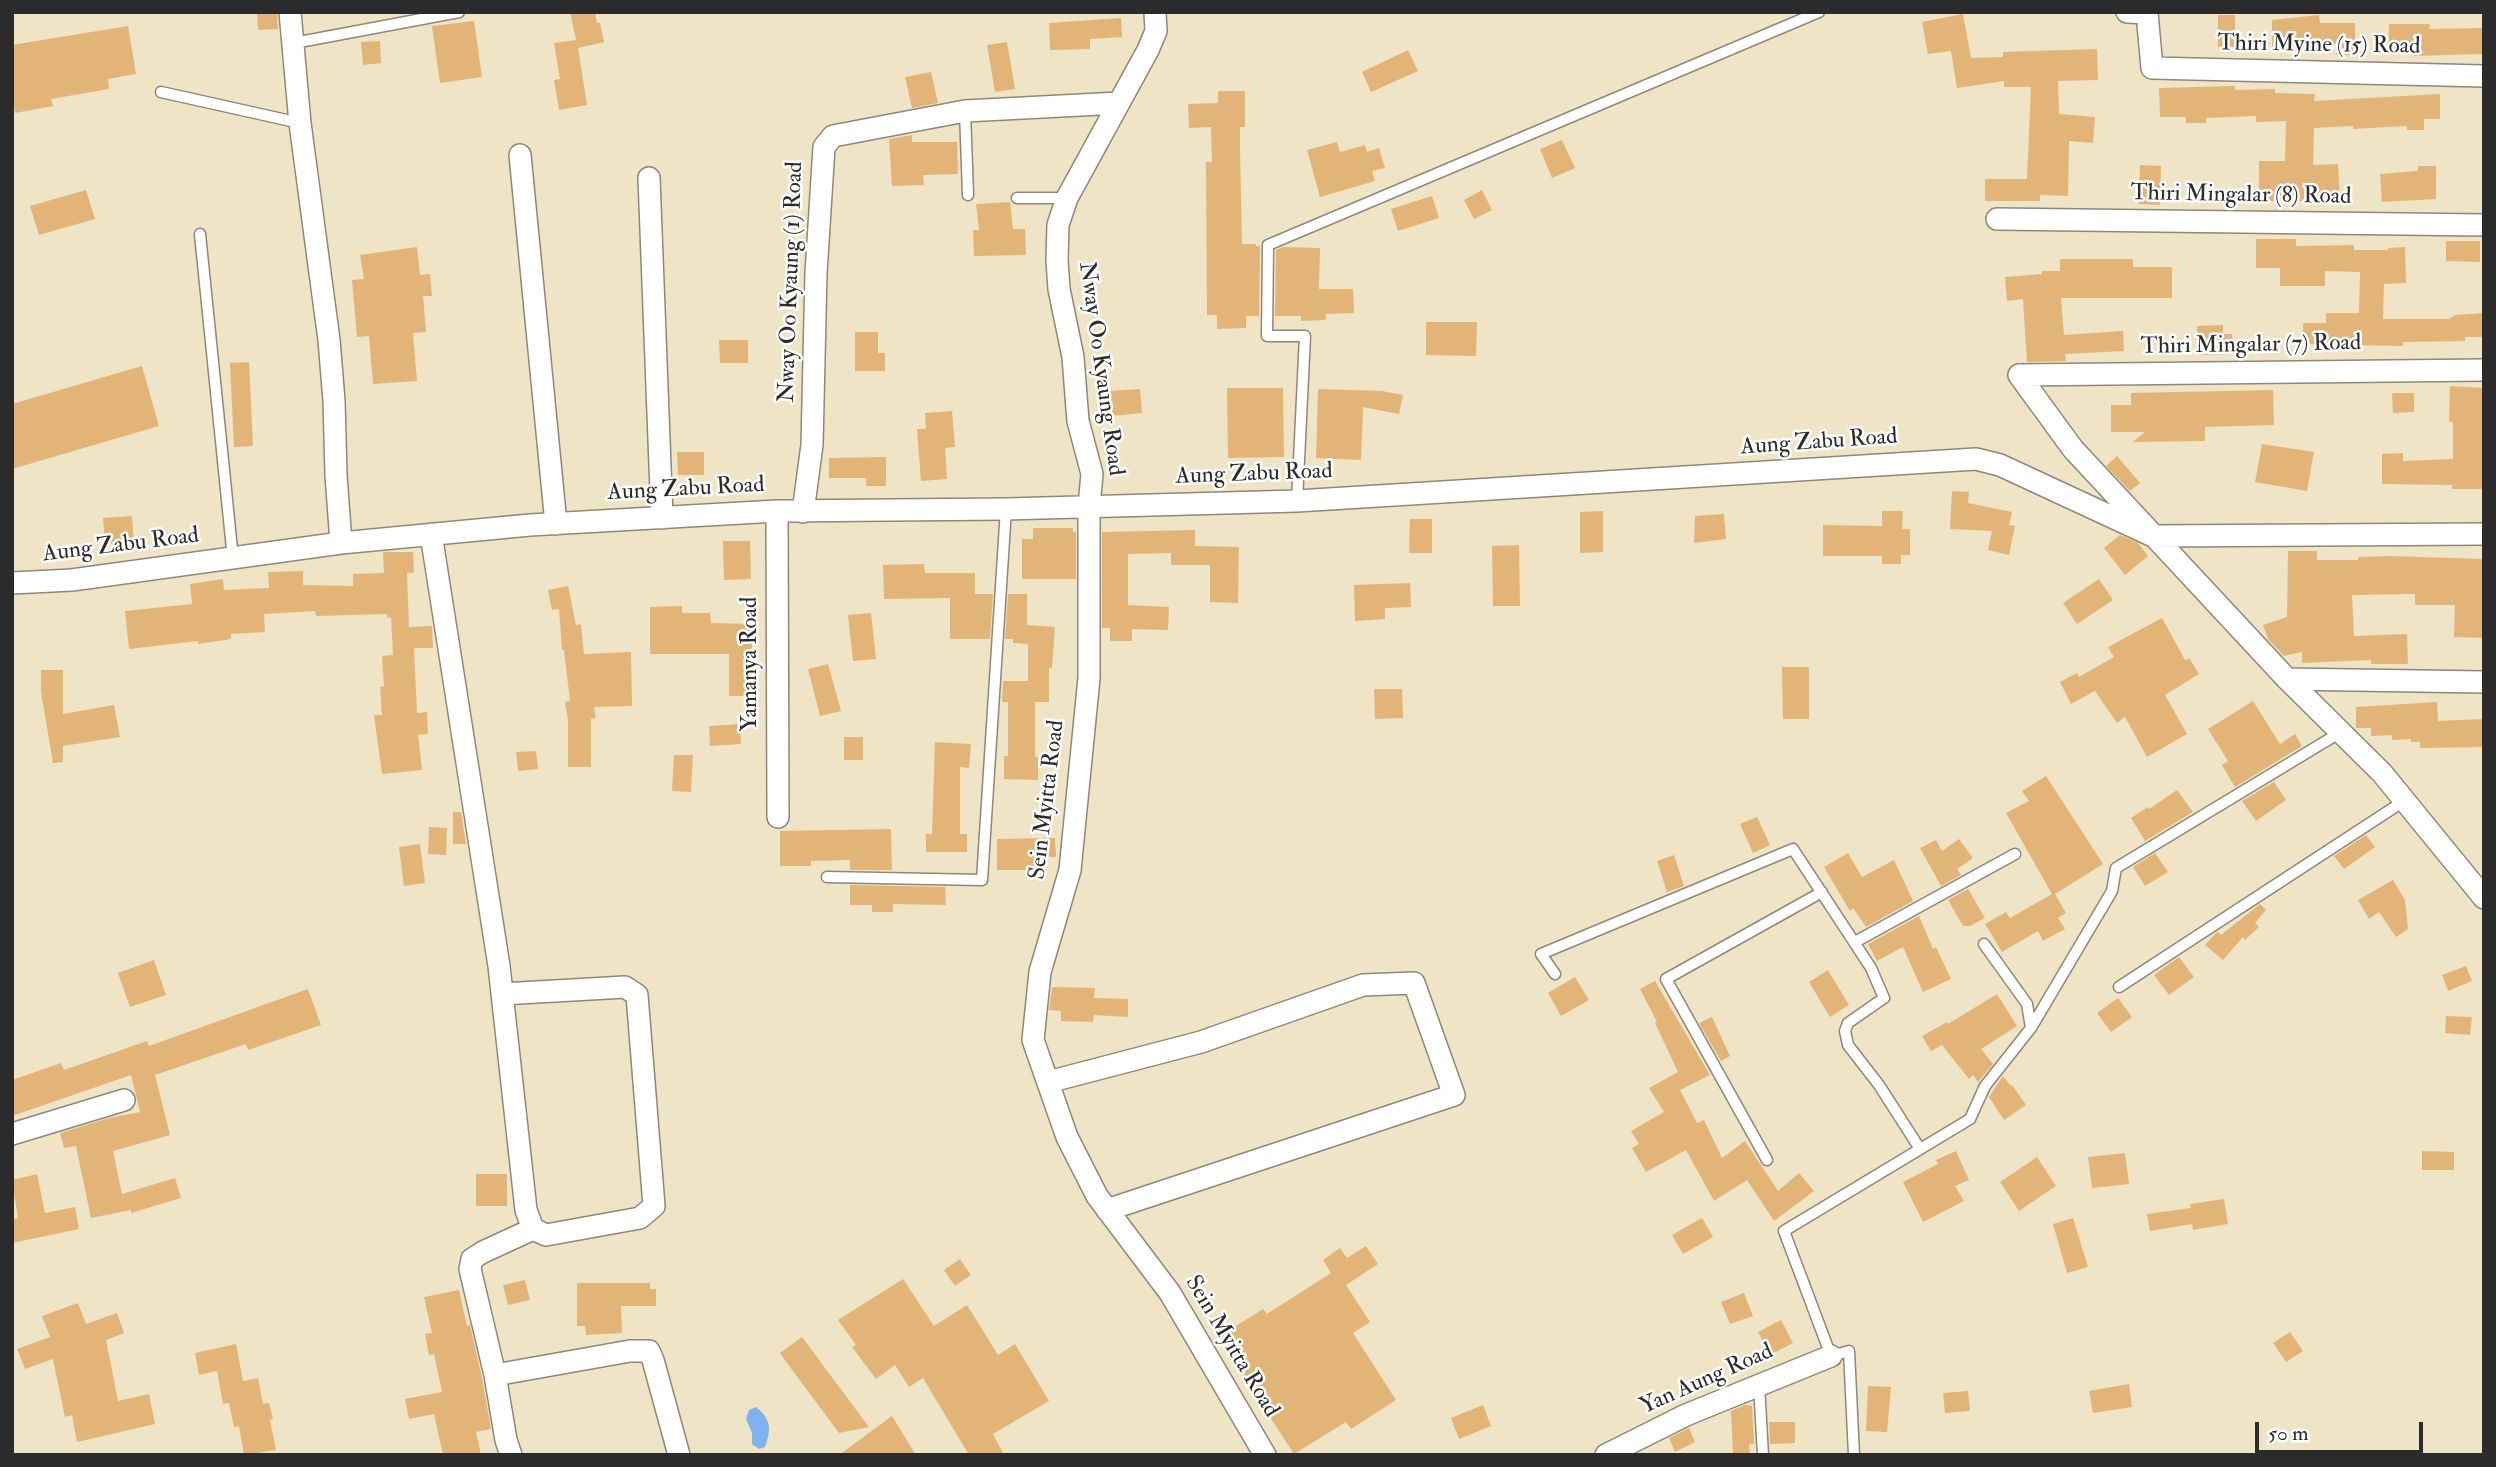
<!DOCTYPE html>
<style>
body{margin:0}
#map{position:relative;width:2496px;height:1467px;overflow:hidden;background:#f0e4c7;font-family:"IM FELL Double Pica",serif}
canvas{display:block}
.frame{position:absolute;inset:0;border:14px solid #2b2b2b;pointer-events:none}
.scale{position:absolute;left:2255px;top:1422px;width:168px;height:32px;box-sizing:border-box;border:4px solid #2b2b2b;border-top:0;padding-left:9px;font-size:21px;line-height:24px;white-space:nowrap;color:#2b2b2b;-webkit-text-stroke:5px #fff;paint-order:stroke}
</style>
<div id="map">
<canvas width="2496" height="1467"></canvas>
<div class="frame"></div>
<div class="scale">50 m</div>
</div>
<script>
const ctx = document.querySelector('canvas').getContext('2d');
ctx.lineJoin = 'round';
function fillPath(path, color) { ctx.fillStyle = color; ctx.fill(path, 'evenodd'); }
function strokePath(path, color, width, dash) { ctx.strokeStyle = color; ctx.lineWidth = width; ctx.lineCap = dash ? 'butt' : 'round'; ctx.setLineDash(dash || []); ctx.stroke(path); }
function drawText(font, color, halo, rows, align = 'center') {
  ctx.font = font + ' "IM FELL Double Pica",serif'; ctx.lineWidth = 5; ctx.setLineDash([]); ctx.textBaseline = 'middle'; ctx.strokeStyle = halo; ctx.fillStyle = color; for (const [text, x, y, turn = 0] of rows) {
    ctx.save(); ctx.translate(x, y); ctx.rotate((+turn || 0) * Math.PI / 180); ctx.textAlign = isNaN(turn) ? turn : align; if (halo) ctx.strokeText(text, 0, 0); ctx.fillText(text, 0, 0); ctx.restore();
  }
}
fillPath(new Path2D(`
 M756 1407C772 1420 771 1430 765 1447L759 1449 752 1444V1433L746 1419 749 1410Z`), '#7fb3ed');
fillPath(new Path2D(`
 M257 12H277L278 29 258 30Z
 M570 12H595L597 23H600L604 42 578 48 587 105 559 110 554 80 560 79 554 43 576 40Z
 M1963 14 1971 58 2003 57V52L2097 49 2098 80 2058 81 2059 114 2095 117 2093 143 2069 141 2068 196 2040 195V201H1985V179H2027L2031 87H2004V81L1957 88 1951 51 1928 54 1922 22Z
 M2218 15H2235V47H2218Z
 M2319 15 2320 23H2355V55H2336V44L2303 48V46H2272V20Z
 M1121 18 1122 37 1090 39V49L1050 50 1049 23Z
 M474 21 482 77 440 83 432 26Z
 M2389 24H2430L2429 29 2484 28V54L2414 56V52H2389Z
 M128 26 136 74 108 79 109 89 51 99 53 106 15 113 12 94V45Z
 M380 41 381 63 363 65 361 42Z
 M1007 42 1015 89 995 92 987 45Z
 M1408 50 1418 71 1371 92 1362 72Z
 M931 72 938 103 912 108 905 77Z
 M2235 86V90L2275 89V93L2315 94 2314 101 2440 94V119H2424V130H2407V126L2353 129V126L2314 128 2313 165 2338 164 2340 201H2259V161H2285L2286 121 2256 122V116L2206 118V123H2186V117H2160L2159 88Z
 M1218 91H1245V127H1240V150L1242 244H1256V246H1260L1259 316H1246V328L1217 329V315H1207L1206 162H1212L1211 127 1189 128 1188 104 1218 103Z
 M912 135V142H957L958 174 923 175 924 185 892 186 889 139Z
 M1562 140 1575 168 1552 178 1540 149Z
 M1337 142 1340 152 1365 145 1367 152 1379 148 1385 168 1372 171 1375 181 1320 197 1307 150Z
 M2140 165 2161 166 2160 205 2139 204Z
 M2418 166H2436V199L2382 202 2380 174 2418 171Z
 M86 190 95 219 39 235 30 206Z
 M1482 190 1492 210 1474 219 1464 200Z
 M1432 196 1439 218 1398 231 1391 209Z
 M1010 202 1013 229H1025L1026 255 974 256 973 230H979L976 204Z
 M2256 239H2296V246L2354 245V250H2388V248L2405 247 2406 283 2384 284 2383 319H2449L2455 315 2484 313V337H2465V341L2403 342V346L2303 344V323H2326V313H2359L2360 272 2325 271V286H2280V268H2256Z
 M2446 241H2480V262L2446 261Z
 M417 247 420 275 430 274 432 296H423L426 332 413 333 417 381 373 384 369 336 357 337 352 280 364 279 360 255Z
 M1283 247 1320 248 1319 289H1353L1354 313 1326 314V320L1301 321V316H1275L1276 250Z
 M2060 259H2133V267H2172V298H2061L2064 335 2123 331 2124 351 2065 354 2066 361 2027 362 2023 299 2007 301 2005 277 2042 274V271H2060Z
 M1426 322H1477L1476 356 1426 355Z
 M2223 325V334H2232L2233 354 2198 355 2197 326Z
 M855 332H878V353H885V371H855Z
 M719 340H748V363H720Z
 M249 362 253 446 234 447 230 363Z
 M142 366 159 426 12 469V404Z
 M2450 386 2484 388V489H2452V485L2382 484V454L2403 453V461L2453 459V422H2449Z
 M1227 388H1283L1284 457 1228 458Z
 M1140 389 1142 413 1112 416 1110 391Z
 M1318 389 1382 391 1403 395 1399 414 1363 407 1361 460 1316 458Z
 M2273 390 2274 425 2205 427V441L2133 442 2145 432H2111V405H2131V393Z
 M2392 393H2414V412L2393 413Z
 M952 411 955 447 945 448 947 479 921 481 917 429H926L925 413Z
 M2262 444 2314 452 2307 491 2255 482Z
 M677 452H704V475H678Z
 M2117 456 2140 483 2130 491 2106 466Z
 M886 457V486H866V478H829V458Z
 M1952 491 1969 492 1968 503 2012 512 2009 525 2015 526 2009 555 1988 550 1992 531 1950 529Z
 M1603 511V552L1580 553V512Z
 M1882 511H1903L1902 529H1910V555H1901V564H1882V556H1823V525L1882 526Z
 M1724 514 1726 539 1694 543 1695 516Z
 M132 516 134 542 105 544 103 518Z
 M1410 519H1432V553H1409Z
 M1033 528H1073V532H1076V579H1022V539H1033Z
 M1195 530V546L1239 547 1238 603 1210 602V565H1171V553L1128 554V605L1169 607 1168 630 1132 629V641H1110V628H1102V532Z
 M2120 535 2138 543 2148 556 2125 575 2104 548Z
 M723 541H750L751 579 724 580Z
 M1519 545 1520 606H1493L1492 546Z
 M2288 551H2317V560H2358V557L2388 556 2484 559V638L2454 637 2455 605H2415V594L2352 595 2354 636 2407 634 2408 664H2371V660L2302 663V652L2284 656 2268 639 2263 625 2287 617Z
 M383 552H413L414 573H407L409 627 432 626 433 648H414L417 713 427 712 428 734 418 735 422 770 382 774 374 715H382L380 687 384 686 382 656 393 655 391 617 387 618V614L316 616 315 611 264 614 265 632 231 634V639L198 644V641L129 649 125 611 192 604 190 584 223 579 224 590 269 588 268 572 303 571V585L353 586V574L384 573Z
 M924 564 925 573H975V594H993L990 639H950V598L884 599 883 565Z
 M2099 579 2113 600 2077 624 2063 603Z
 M1410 583 1411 607 1385 608V619L1355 621 1354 585Z
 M568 586 576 625 581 624 584 654 631 652 632 706 594 707 596 718 591 719V767H568V720L565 702 570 701 564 650H562L559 609 552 610 548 590Z
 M1008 594H1027V625L1055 627 1052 668H1049V702H1035V757H1038V780L1004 779V756H1008V702H1002L1003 681H1028V644L1013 643V639H1005Z
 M682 606V613H710L711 623 752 624V696H729V654H650V607Z
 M871 613 876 659 853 661 848 615Z
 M2162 618 2185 660 2189 658 2199 674 2165 695 2187 734 2147 757 2125 717 2117 723 2095 691 2071 704 2060 682 2077 673 2079 677 2114 657 2108 647Z
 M828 664 841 711 820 716 808 669Z
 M1782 667H1809V719H1783Z
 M41 670H63V714L114 705 120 737 63 746V762L53 763 41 692Z
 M1374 689H1402L1403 718 1375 719Z
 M2253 701 2280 744 2295 734 2302 746 2235 787 2222 765 2228 761 2208 729Z
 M2437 702 2438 721 2484 719V747L2420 748V742H2411V739L2392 740V735L2371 736V728H2356V707Z
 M740 724 741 744 710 746 709 726Z
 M844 737H863V760H844Z
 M935 742 971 744 969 768 960 767V834H967V852H926V834H932Z
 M536 751 538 769 518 771 516 752Z
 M674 755H693L691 792 672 791Z
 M2046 776 2103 864 2055 894 2066 913 2058 918 2065 929 2043 941 2038 931 2002 952 1985 924 2006 912 2010 918 2052 894 2006 813 2029 801 2022 791Z
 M2274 782 2286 800 2256 821 2242 801Z
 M2177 790 2193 812 2145 841 2131 818 2148 807 2149 809Z
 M453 812H461L466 844H453Z
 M1757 817 1770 845 1753 853 1740 824Z
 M429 827 447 828 446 855 428 854Z
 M891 829 892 870H850V860L811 861V866H780V831Z
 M2366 835 2375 847 2344 869 2334 856Z
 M1055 838 1056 857H1038V870H997V839Z
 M1959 839 1973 858 1957 869 1961 875 1941 886 1920 848 1936 840 1942 851Z
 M420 844 425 883 404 886 399 847Z
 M1848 853 1862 877 1894 860 1913 901 1866 927 1853 908 1850 911 1824 867Z
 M2155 853 2168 872 2145 886 2133 867Z
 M1674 855 1684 886 1667 892 1657 861Z
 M2393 880 2405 900 2408 929 2396 937 2379 912 2369 919 2358 900Z
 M850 885 945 887 946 905 893 904V912H872V905H850Z
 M1968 889 1985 918 1970 926H1963L1948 900Z
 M2260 904 2266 910 2255 923 2259 927 2245 940 2243 937 2223 960 2205 945 2216 933 2218 932 2221 935Z
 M1919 916 1933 949 1936 947 1951 979 1923 992 1903 947 1877 961 1868 944Z
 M2179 957 2194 977 2169 995 2154 975Z
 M154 960 166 995 130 1007 118 973Z
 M2466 966 2472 981 2448 991 2442 975Z
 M1828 970 1849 1005 1830 1017 1809 982Z
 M1575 977 1589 1000 1561 1016 1548 993Z
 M1655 981 1710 1075 1680 1090 1697 1123 1704 1120 1722 1158 1745 1141 1778 1191 1799 1173 1814 1191 1774 1221 1747 1180 1714 1201 1686 1150 1646 1172 1632 1148 1639 1144 1631 1131 1664 1112 1649 1088 1678 1072 1655 1023 1657 1022 1640 989Z
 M1052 987 1095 988 1094 998 1128 999V1017L1094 1015 1093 1022 1061 1021V1011L1049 1010Z
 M308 989 321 1025 248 1050 246 1044 155 1075 170 1135 113 1151 122 1194 175 1178 181 1198 131 1213V1210L91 1218 76 1146 64 1148 60 1133 109 1118 140 1112 131 1075 12 1116V1080L61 1063 64 1070 147 1041 149 1046Z
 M1997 994 2017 1026 1981 1049 1993 1064 1978 1082 1973 1075 1969 1079 1942 1045 1931 1051 1922 1036 1947 1022 1948 1024Z
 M2118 998 2132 1017 2111 1032 2097 1013Z
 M2446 1016 2472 1017 2470 1035 2445 1033Z
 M1712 1017 1730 1056 1721 1061 1699 1023Z
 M2003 1076 2011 1086 2012 1085 2026 1105 2004 1120 1989 1097Z
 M1956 1151 1969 1180 1955 1186 1964 1201 1923 1222 1903 1182 1938 1164 1936 1160Z
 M2422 1151 2454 1152V1170H2422Z
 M2125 1153 2129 1184 2092 1188 2088 1157Z
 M2037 1157 2056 1186 2019 1211 2000 1182Z
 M37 1174 45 1213 75 1207 79 1229 12 1243V1219L18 1218 12 1180Z
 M476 1174H507V1206H476Z
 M2224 1199 2228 1224 2193 1230 2192 1224 2150 1231 2147 1214 2191 1208 2190 1204Z
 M1702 1218 1713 1237 1683 1254 1672 1235Z
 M2073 1218 2088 1267 2067 1273 2053 1224Z
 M1366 1246 1378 1264 1346 1285 1370 1322 1353 1333 1396 1400 1351 1429 1346 1422 1294 1454 1218 1337 1263 1309 1267 1314 1331 1273 1323 1260 1340 1248 1347 1258Z
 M960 1259 971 1275 955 1286 944 1270Z
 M903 1279 934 1326 967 1305 998 1355 1015 1344 1049 1401 993 1434 1004 1455H969L923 1378 909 1387 895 1365 876 1379 852 1347 856 1345 838 1320Z
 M525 1280 530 1300 508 1305 503 1285Z
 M577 1283H650V1289H656V1306H621L622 1333 586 1335 585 1326H577Z
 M459 1290 467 1326 470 1325 482 1378 491 1429 476 1432 481 1455H443L434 1414 409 1419 405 1399 442 1392 434 1354 429 1355 425 1334 432 1333 424 1297Z
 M1744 1293 1753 1316 1730 1324 1721 1302Z
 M78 1303 86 1324 117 1313 124 1333 106 1340 118 1401 149 1394 155 1424 77 1442 72 1415 65 1417 53 1359 25 1369 17 1349 50 1337 42 1316Z
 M1781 1320 1793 1343 1770 1355 1758 1332Z
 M2290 1332 2303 1351 2286 1362 2273 1343Z
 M802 1337 869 1427 839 1433 787 1363 780 1353Z
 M236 1344 243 1381 258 1378 263 1404 269 1403 273 1419 270 1420 276 1450 244 1455 239 1426 234 1427 229 1403 223 1404 217 1371 199 1375 195 1353Z
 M2129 1384 2132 1407 2093 1413 2089 1391Z
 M1868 1386 1891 1387 1887 1432 1866 1431Z
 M1968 1391 1970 1411 1945 1413 1943 1393Z
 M1483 1405 1491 1426 1459 1439 1451 1418Z
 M1745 1405 1752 1406 1754 1444H1749L1750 1455H1733L1731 1411Z
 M892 1416 916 1455H839Z
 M1769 1422H1795V1443L1770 1444Z
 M1689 1428 1695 1442 1675 1452 1669 1438Z`), '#e2b478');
const lane = new Path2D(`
 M294 43 459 12
 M161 92 300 123
 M965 111 968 195
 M1017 198H1067
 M200 234 233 559
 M1297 501 1305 336H1267L1268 245 1819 12
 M827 877 982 880 1006 509
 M1855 942 2015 854
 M1555 974 1541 954 1793 849 1871 968 1884 998 1848 1023 1845 1031 1848 1045 1879 1085 1920 1149
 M2119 987 2404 801
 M2031 1028 2112 891 2116 868 2341 732
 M1767 1160 1666 979 1822 892
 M1759 1385 1763 1455
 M1854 1455 1849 1351 1831 1356 1784 1231 1970 1119 1985 1086 2031 1028 2027 1004 1984 944`);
const street = new Path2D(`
 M290 12 300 123 329 340 334 401 336 475 341 543
 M1155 12 1156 31 1148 50 1067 198 1058 225 1057 260 1059 289 1073 357 1078 421 1092 474 1089 506V678L1070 870 1040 972 1033 1040 1067 1137 1097 1196 1170 1293 1265 1455
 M2127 12 2147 13 2152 68 2484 76
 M520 155 556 524
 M649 178 662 518
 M1997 219 2484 225
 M2019 375 2073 449 2287 679 2382 773 2484 898
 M2019 375 2484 370
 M777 511 778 817
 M803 512 812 445 816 273 824 147 833 136 965 111 1119 103
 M431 534 499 966 526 1210 533 1229
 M12 583 72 580 341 543 530 525 777 511 1006 509 1297 501 1976 459 2000 465 2153 536 2484 534
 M2287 679 2484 682
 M502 994 625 987 637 995 654 1206 640 1218 546 1235 533 1229 483 1252 472 1259 470 1269 495 1375 506 1440 511 1455
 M1048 1082 1201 1042 1363 985 1414 983 1454 1095 1107 1210
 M12 1134 124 1100
 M495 1375 630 1351H649L653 1360 679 1455
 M1606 1455 1686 1415 1831 1356`);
strokePath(lane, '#8e8879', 13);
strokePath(street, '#8e8879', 24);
strokePath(lane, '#fff', 10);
strokePath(street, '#fff', 21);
drawText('23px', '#2b2b2b', '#fff', [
 ["Thiri Myine (15) Road",2319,46,1],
 ["Thiri Mingalar (8) Road",2241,196,1],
 ["Nway Oo Kyaung (1) Road",792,282,-88],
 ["Thiri Mingalar (7) Road",2251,346,-1],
 ["Nway Oo Kyaung Road",1100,369,82],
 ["Aung Zabu Road",1819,443,-4],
 ["Aung Zabu Road",1254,475,-2],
 ["Aung Zabu Road",686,490,-3],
 ["Aung Zabu Road",121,546,-7],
 ["Yamanya Road",751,664,-90],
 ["Sein Myitta Road",1048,800,-83],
 ["Sein Myitta Road",1231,1347,59],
 ["Yan Aung Road",1707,1380,-24]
]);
</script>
